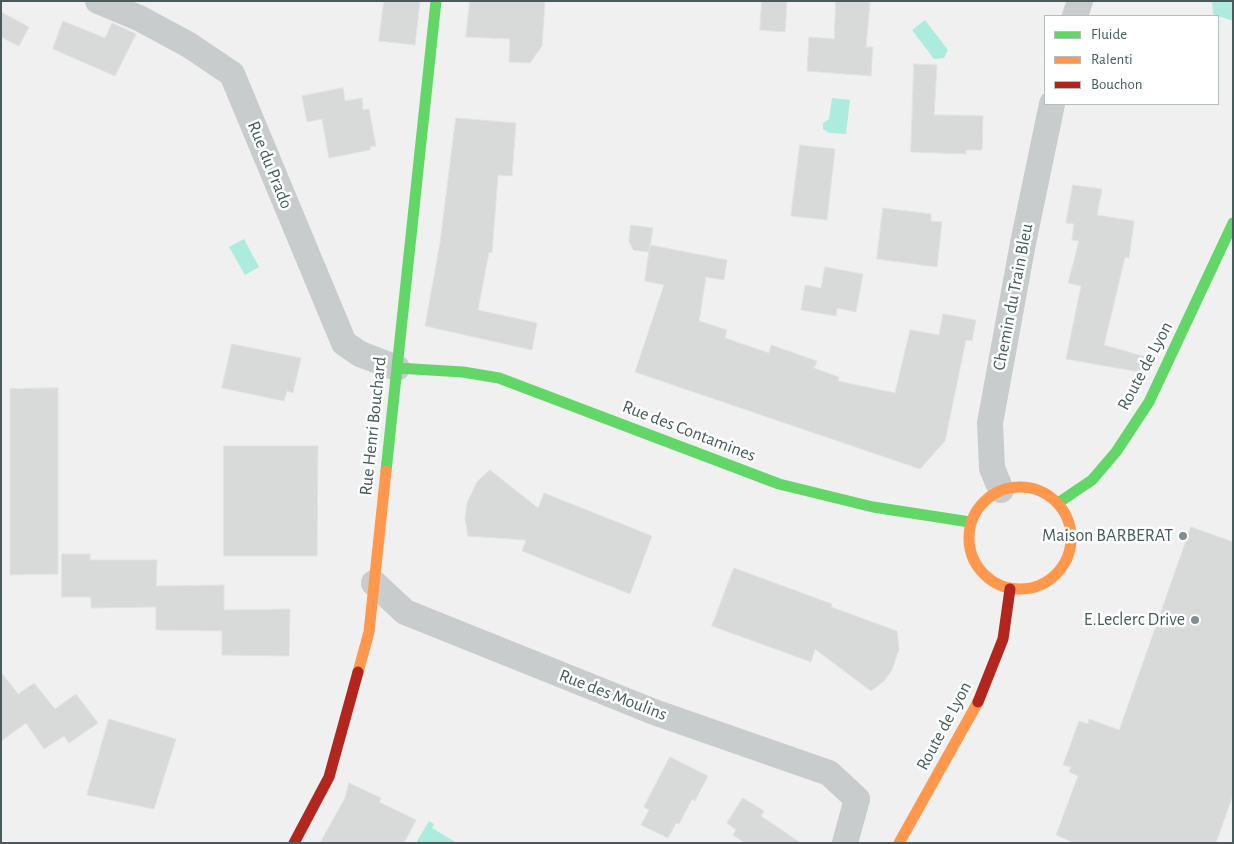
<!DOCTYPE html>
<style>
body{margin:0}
#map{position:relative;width:1234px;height:844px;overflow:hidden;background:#f1f0f0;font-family:"Alegreya Sans",sans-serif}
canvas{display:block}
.frame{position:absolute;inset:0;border:2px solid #475b5c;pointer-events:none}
.legend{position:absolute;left:1044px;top:15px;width:175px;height:90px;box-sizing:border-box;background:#fff;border:1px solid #b5bdbe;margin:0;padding:6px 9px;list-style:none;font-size:15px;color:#475b5c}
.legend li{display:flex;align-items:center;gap:10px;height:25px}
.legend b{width:25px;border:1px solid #b5bdbe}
</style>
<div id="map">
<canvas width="1234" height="844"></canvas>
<div class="frame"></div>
<ul class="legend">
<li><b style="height:6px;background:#63d668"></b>Fluide</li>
<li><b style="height:6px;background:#ff974d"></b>Ralenti</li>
<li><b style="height:6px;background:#b3261e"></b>Bouchon</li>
</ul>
</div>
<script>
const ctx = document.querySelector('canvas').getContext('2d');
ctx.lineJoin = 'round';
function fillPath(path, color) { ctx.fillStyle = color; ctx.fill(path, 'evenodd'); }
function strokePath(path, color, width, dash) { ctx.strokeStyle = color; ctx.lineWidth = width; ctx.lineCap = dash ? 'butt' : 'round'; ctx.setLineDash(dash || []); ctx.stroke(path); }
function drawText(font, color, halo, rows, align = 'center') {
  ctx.font = font + ' "Alegreya Sans",sans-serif'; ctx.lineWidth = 5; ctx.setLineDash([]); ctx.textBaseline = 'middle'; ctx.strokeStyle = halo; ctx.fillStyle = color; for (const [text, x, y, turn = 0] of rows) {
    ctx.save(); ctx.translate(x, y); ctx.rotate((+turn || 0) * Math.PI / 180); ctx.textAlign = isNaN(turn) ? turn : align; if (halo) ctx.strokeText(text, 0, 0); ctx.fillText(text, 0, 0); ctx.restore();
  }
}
fillPath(new Path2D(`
 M1212 1H1233V21L1213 14Z
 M925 20 948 50 944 58 934 59 912 30Z
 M832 98 850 100 846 134 829 133 823 129V123L829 119Z
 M244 239 259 267 245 275 229 247Z
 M429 821 434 824 432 828 457 843H416Z`), '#abecde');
const building = new Path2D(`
 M384 1H420L415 45 379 41Z
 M470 1H545L542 46 530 63 509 62 510 39 466 37Z
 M762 1H787L785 32 760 30Z
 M836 1 870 2 866 47H873L871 76 807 71 809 37 834 39Z
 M1 12 29 27 19 46 1 37Z
 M63 21 105 38 112 23 136 34 115 76 53 49Z
 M914 64 937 65 934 115 983 116 982 150H966V154L911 152Z
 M343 88 345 101 362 98 363 110 369 109 376 146 370 147V150L329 158 322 119 307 122 302 96Z
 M456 118 516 123 512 176 498 175 492 253 489 252 478 310 537 323 532 350 425 326 440 243Z
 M800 145 835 149 827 220 791 216Z
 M1073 185 1102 189 1097 215 1134 221 1129 258 1125 257 1104 345 1153 359 1146 373 1066 359 1081 286 1068 283 1079 241 1072 240 1074 224 1066 223Z
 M883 208 931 214V221L942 222 937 267 877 259Z
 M631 225 653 228 649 252 633 250 629 241Z
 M650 245 727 260 724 280 706 277 699 321 727 330 725 338 769 353 771 345 817 361 814 368 839 377 838 381 895 393 910 330 939 335 943 314 976 320 972 341 966 340 945 441 920 469 635 372 664 285 645 281Z
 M825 267 863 274 856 312 837 308 836 316 801 310 805 285 821 288Z
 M232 344 301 358 293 393 287 391 284 401 222 388Z
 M58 388V574L10 575V389Z
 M224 446H318L317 556H224Z
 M490 470 538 508 544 493 652 536 630 594 522 551 526 540 468 536 465 518 467 503 477 482Z
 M1191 527 1233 542V795L1216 843H1075L1056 835 1078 776 1069 772 1071 767 1063 765 1079 721 1088 724 1089 719 1119 730Z
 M62 554H90V560H157L156 586 224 585V610L290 609 289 656 222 655V631L156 630V607L91 608V597H62Z
 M734 568 832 604 831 607 897 631 899 649 892 670 884 681 871 691 815 649 811 662 712 626Z
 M1 672 18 694 34 683 55 709 76 694 98 723 69 743 64 736 44 749 26 723 1 741Z
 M109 719 176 739 154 809 87 795Z
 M670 757 708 776 695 801 692 799 679 824 676 823 668 838 641 825 649 810 644 807Z
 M349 783 381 798 379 802 416 820 404 843H320L345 798Z
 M743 798 764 811 761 816 801 843H745L733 835 736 830 727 823Z`);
fillPath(building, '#d8d9d9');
strokePath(building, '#e2e2e3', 1);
strokePath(new Path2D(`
 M98 1 139 18 189 45 232 74 344 343 360 354 397 368
 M1075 16 1080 1
 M1001 490 992 468 990 423 1023 243 1052 104
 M374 583 405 612 654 712 829 773 857 799 845 843`), '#c8cccc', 26);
strokePath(new Path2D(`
 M397 368 463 372 499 378 779 484 873 507 970 522
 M386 471 436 1
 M1058 503 1092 480 1116 452 1149 402 1233 223`), '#63d668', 11);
strokePath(new Path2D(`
 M969 538a51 51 0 1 1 102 0a51 51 0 1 1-102 0Z
 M358 672 369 632 386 471
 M899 843 978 702`), '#ff974d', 11);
strokePath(new Path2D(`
 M978 702 1003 639 1010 589
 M294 843 329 777 358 672`), '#b3261e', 11);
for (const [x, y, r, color] of [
 [1183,536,5,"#828f90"],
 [1195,620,5,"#828f90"]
]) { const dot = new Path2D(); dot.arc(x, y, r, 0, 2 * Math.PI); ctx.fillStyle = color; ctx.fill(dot); strokePath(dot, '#fff', 2); }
drawText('18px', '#475b5c', '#fff', [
 ["Rue du Prado",270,165,68],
 ["Chemin du Train Bleu",1013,297,-79],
 ["Route de Lyon",1145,366,-62],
 ["Rue Henri Bouchard",373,426,-84],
 ["Rue des Contamines",689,431,21],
 ["Rue des Moulins",613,695,21],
 ["Route de Lyon",944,726,-62]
]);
drawText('18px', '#475b5c', '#fff', [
 ["Maison BARBERAT",1173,536],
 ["E.Leclerc Drive",1185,620]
], 'right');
</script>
